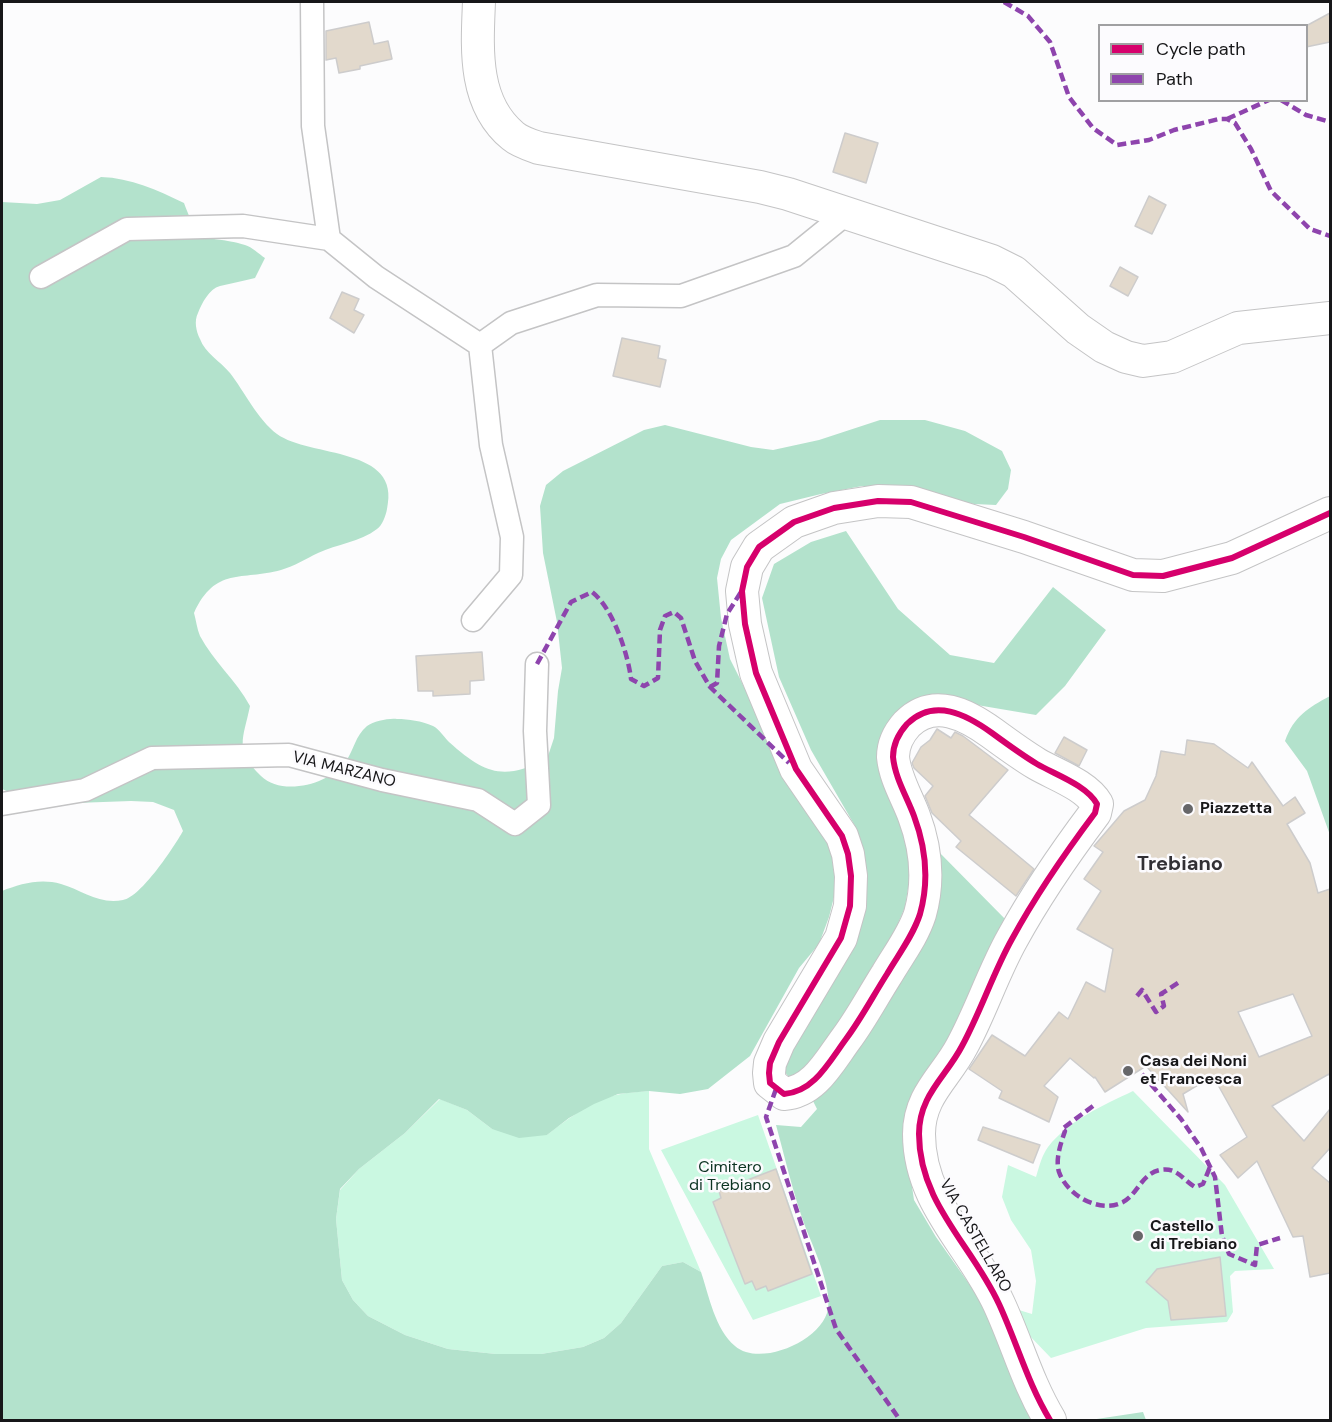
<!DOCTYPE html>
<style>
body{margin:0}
#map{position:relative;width:1332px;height:1422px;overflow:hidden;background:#fcfcfd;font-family:"DM Sans",sans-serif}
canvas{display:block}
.frame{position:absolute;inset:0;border:3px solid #171719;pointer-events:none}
.legend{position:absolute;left:1098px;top:24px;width:210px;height:78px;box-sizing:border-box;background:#fcfbfe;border:2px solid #a0a0a2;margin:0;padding:8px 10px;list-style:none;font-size:18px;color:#171719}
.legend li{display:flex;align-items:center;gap:12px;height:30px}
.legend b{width:30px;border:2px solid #a0a0a2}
</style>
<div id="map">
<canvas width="1332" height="1422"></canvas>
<div class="frame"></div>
<ul class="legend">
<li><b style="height:8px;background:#d6006c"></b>Cycle path</li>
<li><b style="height:8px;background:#8e44ad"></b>Path</li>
</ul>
</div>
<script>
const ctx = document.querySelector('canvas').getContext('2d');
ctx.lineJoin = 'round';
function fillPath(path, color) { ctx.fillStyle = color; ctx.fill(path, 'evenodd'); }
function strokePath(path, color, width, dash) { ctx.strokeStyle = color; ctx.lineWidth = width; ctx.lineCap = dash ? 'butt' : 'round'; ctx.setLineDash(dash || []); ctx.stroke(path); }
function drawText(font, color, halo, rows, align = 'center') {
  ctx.font = font + ' "DM Sans",sans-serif'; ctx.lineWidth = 5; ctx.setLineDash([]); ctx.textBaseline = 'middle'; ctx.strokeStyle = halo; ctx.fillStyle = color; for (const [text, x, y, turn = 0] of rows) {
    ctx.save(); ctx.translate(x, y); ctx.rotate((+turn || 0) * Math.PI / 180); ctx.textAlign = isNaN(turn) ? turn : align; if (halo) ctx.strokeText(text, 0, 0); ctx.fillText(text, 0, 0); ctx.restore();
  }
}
fillPath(new Path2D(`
 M649 1091V1149L701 1272 683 1262 662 1266 621 1323 604 1338 583 1347 541 1354H496L448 1349 405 1335 368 1316 353 1300 342 1280 336 1219 340 1190 359 1169 405 1133 440 1099 467 1110 492 1129 547 1135C569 1118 593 1099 621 1094 630 1092 639 1092 649 1091Z
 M1133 1091 1225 1185 1274 1269 1235 1271 1230 1276 1233 1312 1227 1322 1146 1328 1051 1358 999 1304 1032 1314 1036 1281 1031 1250 1011 1220 1002 1197 1008 1165 1036 1177C1039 1167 1042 1155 1048 1147 1069 1120 1104 1105 1133 1091Z
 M758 1115 821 1296 753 1320 661 1150Z`), '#caf8e1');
fillPath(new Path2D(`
 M101 177C131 178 157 190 184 203 201 250 207 233 245 245 252 247 259 254 265 258L255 278C244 281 232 283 220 286 209 289 202 303 198 313 194 321 196 331 200 339 205 353 220 361 230 373 244 391 258 420 277 434 310 458 402 446 387 509 386 515 382 526 377 529 360 542 337 544 318 553 305 559 295 566 281 570 241 581 216 566 194 613 196 620 197 629 200 636 213 661 236 680 250 706 243 740 234 749 261 776 282 797 331 784 346 761 354 750 355 736 367 726 374 721 389 718 397 719 409 719 421 721 433 726 439 729 444 737 449 742 485 774 503 781 547 759L554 738 558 691 562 668 557 622 543 553 540 506 546 485 563 471 644 430 665 425 751 447 773 450 819 440 880 420H925L965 431 1002 451 1011 470 1008 489 996 505 974 504 862 486 821 494 780 504 731 540 721 559 717 578 721 618 730 659 791 780 825 832 832 857 836 889 829 917 819 944 799 968 750 1056 708 1089 680 1094 649 1091 618 1094 594 1104 569 1118 547 1135 519 1138 492 1129 467 1110 439 1099 405 1133 359 1169 340 1189 336 1219 342 1280 353 1300 368 1316 405 1335 448 1349 496 1354H541L583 1347 604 1338 621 1323 662 1266 683 1262 701 1272C709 1296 715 1329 735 1346 760 1368 823 1340 828 1309 832 1286 813 1247 805 1226 793 1193 785 1158 776 1125L801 1127 817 1109 811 1097 937 850 1007 921 1012 939 912 1105 903 1126 914 1200 936 1237 984 1305 1058 1420H2V891C20 884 40 878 61 884 82 890 99 905 123 900 141 897 174 847 183 831L174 810 153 802 131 801 48 804 28 800 2 789V202L37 204 60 200Z
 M846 531 898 609 950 655 994 663 1053 587 1106 630 1065 686 1036 715 965 703 904 715 911 870 905 907 888 947 811 1070 789 1077 783 1070 866 876 855 826 811 750 779 677 762 598 774 564 811 542Z
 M1330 696V835L1307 771 1285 741C1294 716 1308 708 1330 696Z
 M1143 1412 1146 1420H1090Z`), '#b3e2cc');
const building = new Path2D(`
 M1330 13V42L1306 47V26Z
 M369 22 374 44 388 41 392 59 360 66V69L339 73 336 58 326 60V31Z
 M845 133 878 143 866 183 833 172Z
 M1149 196 1166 205 1152 234 1135 226Z
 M1120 267 1138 277 1128 296 1110 286Z
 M342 292 359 299 354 310 364 315 354 333 330 318Z
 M622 338 660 346 658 358 666 360 660 387 613 376Z
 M482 652 484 680 470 681V694L433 696V691H418L416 656Z
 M937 729 951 738 955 732 963 736 1008 770 969 815 1034 869 1016 896 956 847 961 841 932 813 925 796 933 786 914 768 912 763 921 747 930 740Z
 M1064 737 1087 750 1079 766 1055 753Z
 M1187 740 1214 744 1248 768 1252 762 1283 806 1295 797 1305 813 1287 824 1310 863 1318 893 1330 889V1077L1329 1074 1272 1106 1304 1141 1330 1109V1148L1312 1168 1330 1183V1273L1310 1277 1303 1236 1293 1237 1257 1161 1238 1178 1220 1155 1247 1137 1213 1076 1183 1094 1188 1112 1146 1066 1105 1092 1095 1077 1094 1078 1070 1058 1044 1086 1058 1097 1049 1122 999 1098 1002 1091 969 1069 992 1035 1025 1056 1059 1012 1068 1019 1086 982 1105 992 1113 949 1077 929 1101 891 1084 879 1103 852 1094 846 1124 811 1145 800 1156 776 1161 751 1185 755ZM1293 994 1312 1036 1259 1057 1238 1012Z
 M983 1127 1040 1145 1033 1163 978 1140Z
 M776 1169 812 1274 768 1291 766 1286 756 1290 752 1281 745 1284 713 1202 721 1198 719 1191Z
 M1220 1257 1226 1316 1171 1320 1168 1301 1146 1282 1157 1269Z`);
fillPath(building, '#e2d9cc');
strokePath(building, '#cdcccc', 1.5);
const street = new Path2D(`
 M312 2 313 126 329 239 376 277 480 345
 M41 277 127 229 243 226 329 239
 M473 620 511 575 512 537 491 445 480 345 511 323 597 295 681 296 794 256 847 213
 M2 804 85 790 152 758 289 755 382 780 478 800 515 824 539 805 535 731 537 664`);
const secondary = new Path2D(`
 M479 2C477 49 473 103 513 136 520 142 530 145 539 148L760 187 788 194 992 261 1014 272 1078 329 1104 347 1126 357 1143 361 1172 357 1238 328 1330 318
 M1050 1420C1028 1384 1017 1343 999 1304 972 1245 919 1203 919 1134 919 1095 946 1077 962 1046 981 1011 993 973 1012 939 1036 895 1065 853 1095 813L1097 804C1086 785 1056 775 1037 764 1022 755 1007 744 992 733 967 715 934 697 907 724 898 734 893 744 893 757 895 778 907 797 914 816 926 848 929 882 920 914 913 936 898 955 887 974 873 996 861 1019 846 1039 829 1062 814 1092 784 1094L770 1083 769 1073 770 1063 779 1042 841 938 850 906 851 876 848 854 842 836 796 769 756 673 745 624 742 591 747 567 759 547 794 522 834 508 878 501 911 502 1024 537 1133 575 1163 576 1232 558 1330 513`);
strokePath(street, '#c4c4c5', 25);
strokePath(secondary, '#c4c4c5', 34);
strokePath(street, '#fff', 22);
strokePath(secondary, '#fff', 32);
strokePath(new Path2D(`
 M1004 2 1028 16 1050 42 1069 97 1093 128 1117 145 1149 140 1174 130 1219 119H1227L1235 123 1251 149 1271 191 1310 229 1330 236
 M1281 100 1306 115 1330 122
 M1227 119 1269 100
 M537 664 571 602 592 592C613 608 628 654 631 679L644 686 658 678 660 630 665 616 674 612 681 618 695 661 710 687 789 763
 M710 687 717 683 719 646 727 614 741 592
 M1137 996 1142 990 1156 1012 1164 1006 1161 994 1181 981
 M1142 1074 1181 1119 1201 1148 1215 1177 1222 1236 1229 1254 1255 1265 1257 1245 1280 1238
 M776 1089 766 1117 836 1329 900 1420
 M1093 1106 1062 1129 1065 1131C1061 1143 1055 1159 1059 1172 1067 1195 1099 1214 1123 1202 1138 1194 1141 1174 1160 1170 1177 1167 1182 1179 1195 1187L1203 1184 1210 1167`), '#8e44ad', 4.5, [9, 4.5]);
strokePath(new Path2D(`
 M1050 1420C1028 1384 1017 1343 999 1304 972 1245 919 1203 919 1134 919 1095 946 1077 962 1046 981 1011 993 973 1012 939 1036 895 1065 853 1095 813L1097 804C1086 785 1056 775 1037 764 1022 755 1007 744 992 733 967 715 934 697 907 724 898 734 893 744 893 757 895 778 907 797 914 816 926 848 929 882 920 914 913 936 898 955 887 974 873 996 861 1019 846 1039 829 1062 814 1092 784 1094L770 1083 769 1073 770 1063 779 1042 841 938 850 906 851 876 848 854 842 836 796 769 756 673 745 624 742 591 747 567 759 547 794 522 834 508 878 501 911 502 1024 537 1133 575 1163 576 1232 558 1330 513`), '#d6006c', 6);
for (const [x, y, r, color] of [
 [1188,809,6,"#676769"],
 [1128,1071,6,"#676769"],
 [1138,1236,6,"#676769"]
]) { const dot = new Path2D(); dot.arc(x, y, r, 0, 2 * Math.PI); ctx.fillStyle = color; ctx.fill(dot); strokePath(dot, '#fcfbfe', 2); }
drawText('16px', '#171719', '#fcfbfe', [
 ["VIA MARZANO",344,770,14],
 ["VIA CASTELLARO",975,1236,60]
]);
drawText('bold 16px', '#171719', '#fcfbfe', [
 ["Piazzetta",1200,809],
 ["Casa dei Noni",1140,1062],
 ["et Francesca",1140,1080],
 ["Castello",1150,1227],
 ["di Trebiano",1150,1245]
], 'left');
drawText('16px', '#0d3423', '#fcfbfe', [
 ["Cimitero",730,1168],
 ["di Trebiano",730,1186]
]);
drawText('bold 20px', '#323035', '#fcfbfe', [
 ["Trebiano",1180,865]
]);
</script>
